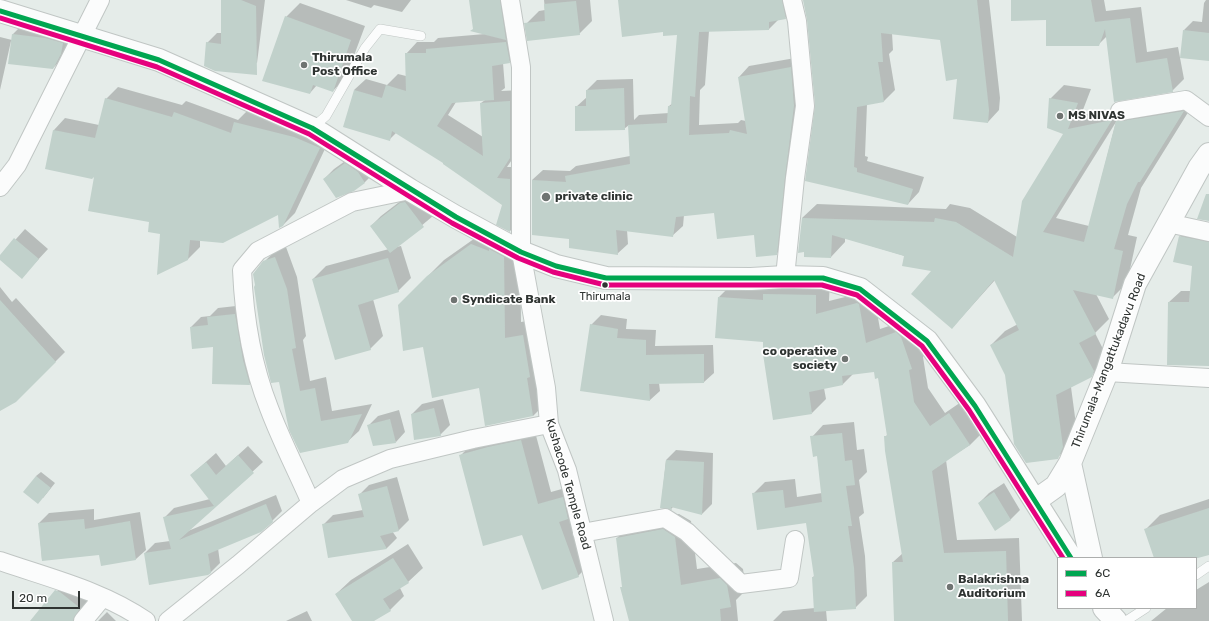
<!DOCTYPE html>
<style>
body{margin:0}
#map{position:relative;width:1209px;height:621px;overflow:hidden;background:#e5ece9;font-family:Rubik,sans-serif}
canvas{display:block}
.legend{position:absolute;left:1057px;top:557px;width:140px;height:52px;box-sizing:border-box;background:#fff;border:1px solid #acaead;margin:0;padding:5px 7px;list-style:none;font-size:12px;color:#2f3432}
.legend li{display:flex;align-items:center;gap:8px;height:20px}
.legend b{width:20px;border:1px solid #acaead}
.scale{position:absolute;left:12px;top:591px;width:68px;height:18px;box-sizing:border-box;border:2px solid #2f3432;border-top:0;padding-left:5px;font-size:12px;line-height:14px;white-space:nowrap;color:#2f3432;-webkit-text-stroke:3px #fff;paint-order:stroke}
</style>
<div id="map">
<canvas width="1209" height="621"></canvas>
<ul class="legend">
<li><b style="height:5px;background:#00a651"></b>6C</li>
<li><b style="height:5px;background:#e5007d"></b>6A</li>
</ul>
<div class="scale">20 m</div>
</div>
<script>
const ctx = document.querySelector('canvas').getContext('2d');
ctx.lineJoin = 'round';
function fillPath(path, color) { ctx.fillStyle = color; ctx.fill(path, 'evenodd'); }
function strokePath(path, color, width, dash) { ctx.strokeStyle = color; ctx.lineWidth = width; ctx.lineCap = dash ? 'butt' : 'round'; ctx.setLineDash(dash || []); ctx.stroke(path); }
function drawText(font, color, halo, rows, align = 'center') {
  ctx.font = font + ' Rubik,sans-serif'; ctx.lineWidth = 3.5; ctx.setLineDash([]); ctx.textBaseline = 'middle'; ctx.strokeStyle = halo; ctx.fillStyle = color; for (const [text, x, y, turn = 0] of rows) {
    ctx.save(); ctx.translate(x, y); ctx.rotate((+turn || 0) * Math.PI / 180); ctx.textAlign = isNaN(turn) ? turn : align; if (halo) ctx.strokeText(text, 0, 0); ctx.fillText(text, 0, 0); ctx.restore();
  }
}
fillPath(new Path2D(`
 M222 0H265L257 63 207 43 217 33H222Z
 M346 0H411L402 12 374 5 371 8Z
 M470 0H510L521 51 509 62 503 63 505 88 501 91 522 90V145L507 167H522V220L510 231 498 224 503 205 445 163 397 132 389 140 354 90 366 79 387 85 398 74 406 76V54L417 42H434L438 38 485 34 474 28ZM485 100 481 103 483 137 448 115 456 102Z
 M544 0H590L592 21 579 34 526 24 539 11 545 10Z
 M621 0H794L796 7 785 18 779 19 769 29 709 31 705 85 700 90 699 125 738 123 741 120 746 121 739 77 749 66 801 57 787 244 776 254 755 233 715 212 684 215 683 226 672 236 627 230 628 244 617 254 570 238 532 180 543 170 570 171 576 166 630 156 629 125 624 129 576 107 587 97V90L597 80 633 79 634 120 639 115 669 113V106L673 103 678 33 664 31Z
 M804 0H989L1000 98 999 110 988 122 958 78 941 39 892 33 893 50 889 54 895 90 884 101 867 104 865 156 868 157 867 161 924 177 919 192 908 204 806 180 816 105 808 20Z
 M1012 0H1104L1106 11 1141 7 1147 52 1178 47 1184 79 1172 91 1115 101 1107 36 1098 45Z
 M1206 0H1209V60L1184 30 1193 21 1202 22 1204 3Z
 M300 3 365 26 346 77 333 91 317 85 310 93 286 17Z
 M23 24 72 34 63 58 53 68 11 41 0 90V37L12 40 13 34Z
 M1064 85 1091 89 1081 115 1125 107 1197 98 1141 188 1128 235 1137 237 1127 283 1113 297 1096 294 1109 319 1095 333 1107 357 1106 361 1091 376 1071 387 1077 432 1072 443 1057 458 1006 375 991 345 1005 331 1018 324 995 280 952 328 933 271 905 256 845 238V242L831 257 802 218 817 204 946 209 950 204 970 208 1017 237 1064 134 1050 99ZM1116 122 1089 226 1056 218Z
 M118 87 182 105 186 101 238 120 247 111 331 136 295 213 283 225 279 213 200 240V247L188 259 151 221 95 174 46 168 54 130 65 118 99 125 106 99Z
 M355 154 375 172 365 182 353 190 324 179 334 169Z
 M415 192 433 216 396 247 401 246 411 278 398 291 373 299 383 336 370 349 313 279 326 266 389 249 371 226 381 216 411 193Z
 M1191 225 1209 229V365L1169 302 1181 291H1191L1193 265 1180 237Z
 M25 229 48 249 22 277 0 257Z
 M488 229 520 241 521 322 539 319 549 400 533 416 480 387 423 345 399 305 444 260Z
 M286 247 297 277 306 336 303 340 310 381 326 377 332 411 372 404 359 431 347 442 300 452 280 381 265 355 255 286 264 262 275 251Z
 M830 281 829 301 873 290 880 329 910 319 925 354 923 357 928 388 945 413 964 400 984 431 970 445 946 460 957 540 1019 538 1022 621H895L893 562 903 553 885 437 888 434 879 377 875 371 853 374 843 384 824 388 826 399 812 413 764 341 719 297 733 283Z
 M0 287 12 302 16 298 65 352 16 401 0 410Z
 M245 305 259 374 250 384 214 346 191 327 201 317 210 316 218 308Z
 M601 315 627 319 626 329 656 330 655 346 713 345 714 373 704 382 659 383 660 391 650 400 582 390 591 325Z
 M443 399 450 425 440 435 412 414 422 404Z
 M399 410 405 432 396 442 368 426 378 416Z
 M854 422 857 450 864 449 867 472 859 480 864 513 859 517 865 556 867 596 855 608 826 610 827 621H773L783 611 815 608 813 577 815 575 807 522 753 494 765 482 795 479 797 497 822 493 818 455 812 437 823 425Z
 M534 428 551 492 576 485 591 563 578 576 523 534 460 456 473 443Z
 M248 446 263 462 188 531 276 495 282 511 272 521 218 548 220 563 210 573 145 553 155 543 170 541 165 517 174 508 210 499 191 475 216 453 226 466Z
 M676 450 713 453 712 504 702 514 674 506 671 509 661 507 666 460Z
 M41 472 55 483 43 498 36 476Z
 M397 477 409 520 399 530 392 531 397 538 387 548 329 557 323 525 333 515 363 510 359 495 369 485Z
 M1004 483 1020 510 1011 519 995 529 979 503 989 493Z
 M1209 499V553L1194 558H1155L1146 529 1160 515Z
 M94 509V520L140 512 146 550 136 559 100 554 42 560 39 523 49 513Z
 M679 514 691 521 697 569 736 563 743 569 746 590 736 600 738 621H630L617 538 633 522Z
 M408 544 423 568 408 582 400 588 404 596 390 610 372 621H353L336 594 351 580Z
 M66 581 89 598 82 609 90 621H31Z
 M1209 582V621H1151L1167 608H1196V590Z
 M307 611 312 621H286Z
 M107 612 116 621H98Z`), '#0003');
fillPath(new Path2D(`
 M221 0H241L256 6 257 75 215 71 204 66 206 42 221 44Z
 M469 0H500L506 40 470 31 473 29Z
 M618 0H782L786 19 769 22V30L699 32 695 97 690 96 689 135 729 133 730 130 747 134 738 77 791 67 794 106 785 177 777 255 756 257 754 235 717 239 714 213 676 217 673 237 616 230 618 255 569 248V239L532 235V180L566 182 565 176 630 164 628 125 667 123 668 106H671L677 35 663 36V32L622 37Z
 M803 0H977L989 110 988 123 953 119 957 79 946 81 940 40 881 33 883 62H878L884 102 857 107 854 167 857 168V172L913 189 908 205 805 181 815 105 807 20Z
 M1011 0H1091L1095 22 1130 18 1136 63 1167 58 1173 92 1114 102 1105 29 1099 46H1046V20L1011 21Z
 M576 1 580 35 527 41 524 23 545 21 544 4Z
 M285 16 351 40 333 92 313 85 310 94 262 81Z
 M1183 30 1209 33V61L1180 58Z
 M12 34 45 38 63 43 61 54 53 69 8 64Z
 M506 42 510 63 492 66 494 100 452 103 437 126 483 156 480 103 510 101V158L497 178 510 179V232L496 225 502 205 443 164V163L392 131 390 141 343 127 354 90 382 98 386 85 406 91 405 53H426V49Z
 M624 88 625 130 575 131V106H586V90Z
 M105 98 172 117 174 112 231 133 234 122 294 137 320 148 283 226 279 228 278 215 223 243 190 240 188 260 157 275 160 234 148 232 149 222 88 211 94 177 92 179 45 169 53 130 95 138Z
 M1049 98 1078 103 1068 129 1112 120 1043 232 1084 242 1116 121H1122L1184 111 1140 182H1138L1127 204 1114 249 1123 251 1113 299 1073 290 1096 334 1079 343 1094 371 1092 377 1056 395 1063 447 1058 459 1026 463 1014 444 1005 375 990 345 1019 330 994 280 952 329 911 294 931 271 902 266 904 256 832 235 831 258 804 257V252L798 253 802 218 934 222 935 218 956 222 1013 257 1022 201 1063 134 1047 128Z
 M345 163 358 172 365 183 354 191 336 198 323 179Z
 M1206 194H1209V221L1197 219Z
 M405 202 424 227 390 253 370 226 400 203Z
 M1179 236 1209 242V366L1167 365 1168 302H1189L1192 266 1173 262Z
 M14 238 39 259 22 279 0 260V255Z
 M471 244 489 251V249L504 257 505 338 523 335 530 377 527 378 533 416 485 426 479 388 432 398 423 347 403 351 398 305 427 276Z
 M275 257 287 289 296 348 292 349 300 391 315 388 321 421 362 414 348 443 300 453 289 430 279 382 271 383 264 355 254 287 255 285 253 274 263 261Z
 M388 258 399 292 358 305 371 350 335 360 312 279Z
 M763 294 816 295V314L857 303 859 304 866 343 896 332 901 337 912 369 909 370 914 402 930 426 949 413 970 445 932 471 944 553 1006 551 1008 621H894L892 562H903L885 451 884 436H887L878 378 875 379 874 372 842 376 843 385 809 392 812 414 773 420 763 354V342L715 338 718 297 763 300Z
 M0 300 56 362 16 402 0 411Z
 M235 314 243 360 250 385 212 384 213 347 192 349 190 327 208 325 207 317Z
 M590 324 618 329 617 338 646 340V355L704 354V383L649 384 650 401 580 391Z
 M434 408 441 436 414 440 411 414Z
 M390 419 396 443 373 446 367 425Z
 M842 433 845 461 852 460 855 485 846 486 852 526H848L854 568 856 609 814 612 812 577H814L806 523 757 530 752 493 783 490 785 508 822 502 817 456 813 457 810 436Z
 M521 440 538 504 563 497 568 519 559 522 579 577 542 590 522 535 483 546 459 455 488 447Z
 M238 455 254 473 179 540 266 504 273 522 261 532 208 554 211 573 208 575 149 585 144 553 171 549 163 517 214 506 190 475 206 462 216 475Z
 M666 460 704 462 702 515 671 507 672 510 660 508Z
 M36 476 51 488 38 504 23 492Z
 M387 486 399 531 380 536 387 549 328 558 322 524 364 517 358 494Z
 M994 492 1011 520 995 531 978 503Z
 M1209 508V555L1198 558H1154L1144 529Z
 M84 519 85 529 130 521 136 560 101 566 99 555 42 561 38 523Z
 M663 529 675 537 681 585 720 578 727 585 731 607 720 609 721 621H629L620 587H622L616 538Z
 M393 558 409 583 383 599 391 611 374 621H352L335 594Z
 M55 590 60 592 80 608 73 621H30Z`), '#c1d1cb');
const lane = new Path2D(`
 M312 128 326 116 365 48 380 29 421 36
 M1196 575 1209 566
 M1126 621 1146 608`);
const street = new Path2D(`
 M510 0 521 67V252L546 388 549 424 567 470 604 621
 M1120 111 1186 100 1209 117
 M0 187 17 165 100 0
 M1168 223 1209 232
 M785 277 795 178 805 106 797 21 792 0
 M1107 372 1209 378
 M311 503C297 471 281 440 269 408 252 365 244 316 242 270L258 251 352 202 410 190
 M582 533 665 518 687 532 741 584 789 578 795 540
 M0 561C49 578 103 591 146 621
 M83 621 102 598
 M168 621 238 565 311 503 343 479 390 459 473 439 549 424`);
const secondary = new Path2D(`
 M0 11 159 60 312 128 410 190 456 217 521 252 556 266 606 278 751 279 785 277 823 278 860 289 927 341 975 406 1071 558
 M1035 501 1056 486 1070 463
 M1091 558 1070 463 1107 372 1135 284 1199 168 1209 154
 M1104 608 1116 621`);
strokePath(lane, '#c0c6c4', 10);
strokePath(street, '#c0c6c4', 20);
strokePath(secondary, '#c0c6c4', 24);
strokePath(lane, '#fbfcfc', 9);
strokePath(street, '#fbfcfc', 18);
strokePath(secondary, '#fbfcfc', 22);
strokePath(new Path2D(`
 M0 11 159 60 312 128 456 217 521 252 556 266 606 278H823L860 289 927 341 975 406 1071 558`), '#00a651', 5);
strokePath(new Path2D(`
 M0 18 157 67 309 134 452 223 518 258 553 272 605 285H822L857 295 922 346 969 410 1063 558`), '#e5007d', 5);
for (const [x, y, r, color] of [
 [304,65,4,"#6f7472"],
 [1060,116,4,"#6f7472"],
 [546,197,5,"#6f7472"],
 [605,285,3.5,"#2f3432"],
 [454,300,4,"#6f7472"],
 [845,359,4,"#6f7472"],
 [950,587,4,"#6f7472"]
]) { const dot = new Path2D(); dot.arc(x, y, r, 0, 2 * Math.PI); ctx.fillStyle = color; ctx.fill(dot); strokePath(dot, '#fff', 1.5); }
drawText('11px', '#2f3432', '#fff', [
 ["Thirumala",605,297]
]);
drawText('bold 12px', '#2f3432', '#fff', [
 ["Thirumala",312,58],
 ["Post Office",312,72],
 ["MS NIVAS",1068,116],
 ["private clinic",555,197],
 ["Syndicate Bank",462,300],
 ["co operative",837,352,"right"],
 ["society",837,366,"right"],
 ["Balakrishna",958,580],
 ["Auditorium",958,594]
], 'left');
drawText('12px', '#2f3432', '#fff', [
 ["Thirumala-Mangattukadavu Road",1109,361,-69],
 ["Kushacode Temple Road",568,484,74]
]);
</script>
